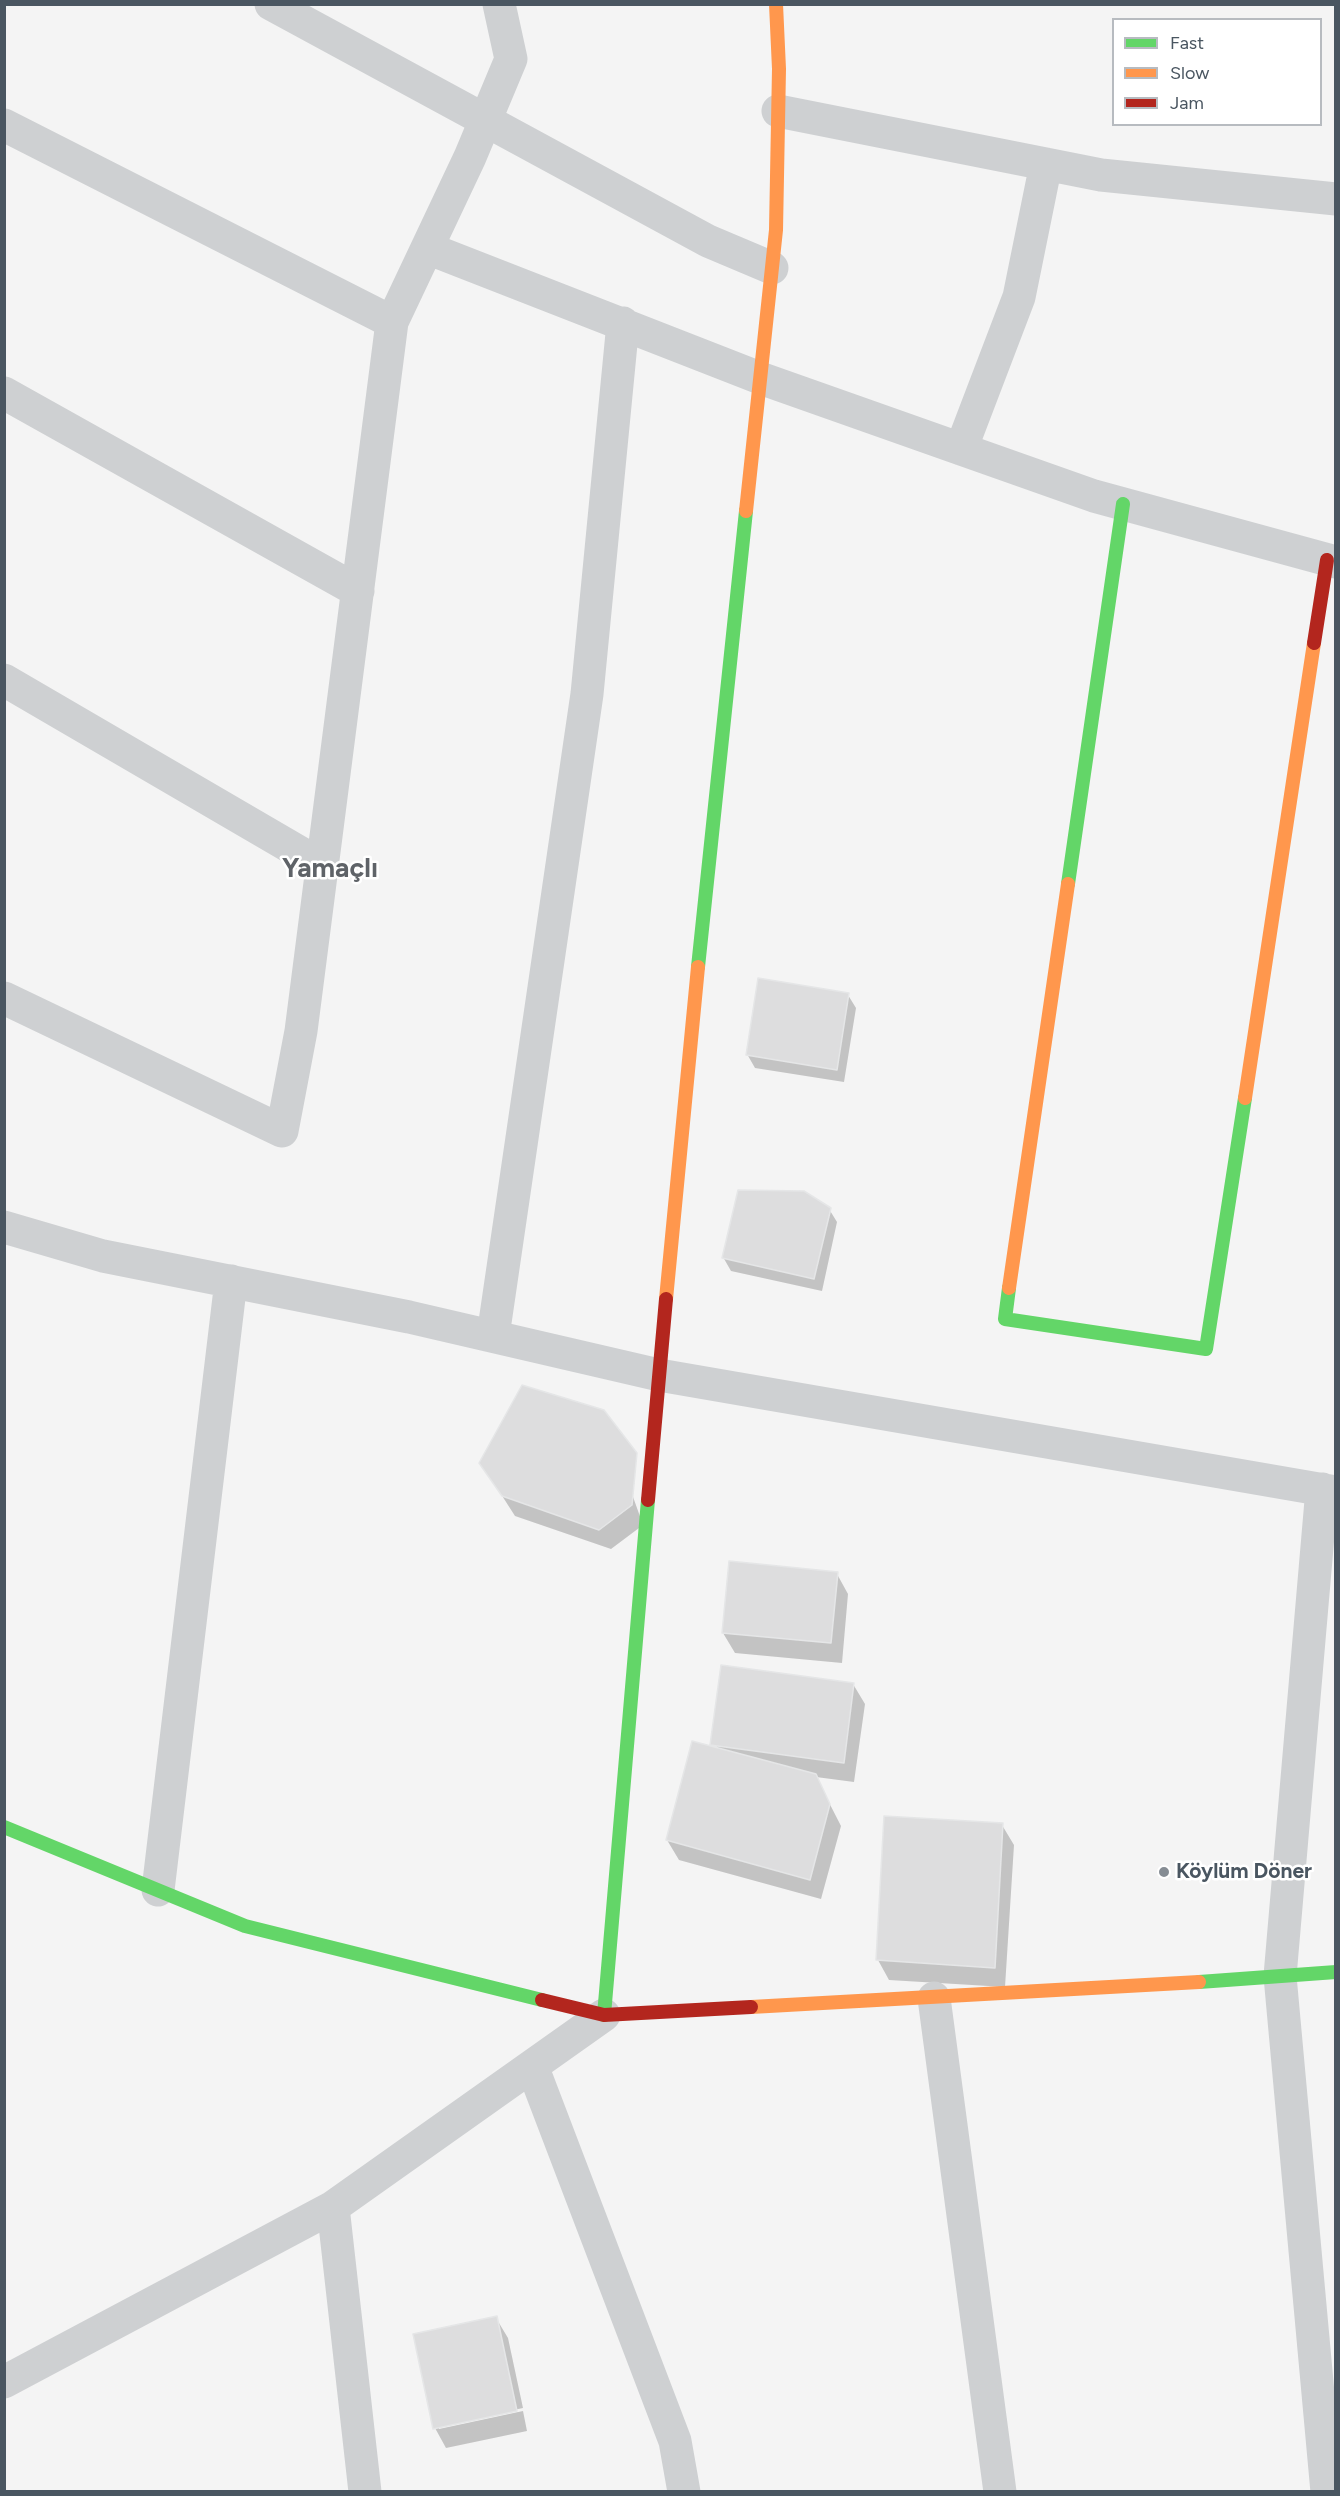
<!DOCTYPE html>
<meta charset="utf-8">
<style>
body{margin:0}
#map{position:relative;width:1340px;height:2496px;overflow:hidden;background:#f4f4f4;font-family:Figtree,sans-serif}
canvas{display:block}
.frame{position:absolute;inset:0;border:6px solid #4a5661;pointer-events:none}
.legend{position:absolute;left:1112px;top:18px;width:210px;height:108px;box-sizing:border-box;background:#fff;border:2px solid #b7bbc0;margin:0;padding:8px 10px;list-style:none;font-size:18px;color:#4a5661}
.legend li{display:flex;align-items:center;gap:12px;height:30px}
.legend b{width:30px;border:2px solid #b7bbc0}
</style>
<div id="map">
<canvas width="1340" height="2496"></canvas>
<div class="frame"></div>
<ul class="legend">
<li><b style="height:8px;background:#63d668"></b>Fast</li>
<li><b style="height:8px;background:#ff974d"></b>Slow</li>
<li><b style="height:8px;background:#b3261e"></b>Jam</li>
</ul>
</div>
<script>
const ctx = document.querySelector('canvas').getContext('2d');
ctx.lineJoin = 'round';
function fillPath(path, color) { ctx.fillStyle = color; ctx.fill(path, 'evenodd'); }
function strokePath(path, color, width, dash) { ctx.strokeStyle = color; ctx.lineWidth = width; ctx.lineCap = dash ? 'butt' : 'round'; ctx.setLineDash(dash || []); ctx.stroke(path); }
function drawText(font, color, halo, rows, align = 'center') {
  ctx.font = font + ' Figtree,sans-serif'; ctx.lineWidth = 5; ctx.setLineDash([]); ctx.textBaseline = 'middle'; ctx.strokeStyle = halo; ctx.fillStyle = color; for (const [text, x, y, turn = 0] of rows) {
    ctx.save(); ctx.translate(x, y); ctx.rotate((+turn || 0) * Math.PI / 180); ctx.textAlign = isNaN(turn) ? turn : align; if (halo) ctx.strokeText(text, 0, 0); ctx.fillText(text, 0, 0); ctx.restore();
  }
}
fillPath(new Path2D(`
 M848 995 856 1008 844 1082 755 1068 747 1054Z
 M829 1209 837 1222 822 1291 731 1271 723 1257Z
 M603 1412 643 1525 611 1549 515 1516 481 1463Z
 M837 1574 848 1594 842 1663 735 1653 723 1633Z
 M722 1666 853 1684 865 1704 854 1782 816 1777 841 1826 821 1899 679 1860 667 1840 711 1747Z
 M1002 1825 1014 1845 1005 1987 889 1980 878 1960Z
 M496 2318 508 2338 523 2408 439 2426V2429L523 2411 527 2431 446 2448 435 2428Z`), '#0003');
const building = new Path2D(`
 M758 978 849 993 837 1070 746 1055Z
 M738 1190 804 1191 831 1208 814 1279 722 1258Z
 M522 1385 604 1410 637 1453 632 1505 599 1530 502 1496 479 1463Z
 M729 1561 838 1572 831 1643 722 1633Z
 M721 1665 854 1683 844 1763 710 1745Z
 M692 1741 816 1774 830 1804 810 1880 666 1840Z
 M884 1816 1003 1823 995 1968 876 1960Z
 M497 2316 517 2411 433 2429 413 2334Z`);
fillPath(building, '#ddddde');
strokePath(building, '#e5e6e7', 1.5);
strokePath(new Path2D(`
 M271 4 708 241 772 268
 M778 111 1101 175 1336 199
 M4 125 392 322
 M427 248 760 378 1094 496 1336 562
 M4 393 358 591
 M961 449 1019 297 1046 164
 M4 680 323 866
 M4 998 282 1131 301 1031 392 322 470 157 511 59 499 4
 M4 1227 103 1256 409 1317 659 1375 1336 1492
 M493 1336 587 694 623 323
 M1322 1489 1280 1976 1327 2492
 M158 1890 231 1281
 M934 1998 1000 2492
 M532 2066 675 2441 684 2492
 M333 2207 365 2492
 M4 2382 333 2207 604 2015`), '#ced0d2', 33);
strokePath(new Path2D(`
 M1068 884 1123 504
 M698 967 746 511
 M1009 1288 1005 1319 1206 1349 1245 1098
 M4 1827 245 1926 542 2000
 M1199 1982 1336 1972
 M604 2015 648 1500`), '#63d668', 14);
strokePath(new Path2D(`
 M746 511 776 230 779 69 776 4
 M1245 1098 1314 643
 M1009 1288 1068 884
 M666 1299 698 967
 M751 2007 1199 1982`), '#ff974d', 14);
strokePath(new Path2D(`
 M1314 643 1327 560
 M648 1500 666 1299
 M542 2000 604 2015 751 2007`), '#b3261e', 14);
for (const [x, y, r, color] of [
 [1164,1872,6,"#868d94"]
]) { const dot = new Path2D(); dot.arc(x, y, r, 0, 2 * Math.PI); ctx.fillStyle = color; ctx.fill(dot); strokePath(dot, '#fff', 2); }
drawText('bold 21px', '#4a5661', '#fff', [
 ["Köylüm Döner",1176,1872]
], 'left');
drawText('bold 27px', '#5f6368', '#fff', [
 ["Yamaçlı",330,869]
]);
</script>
